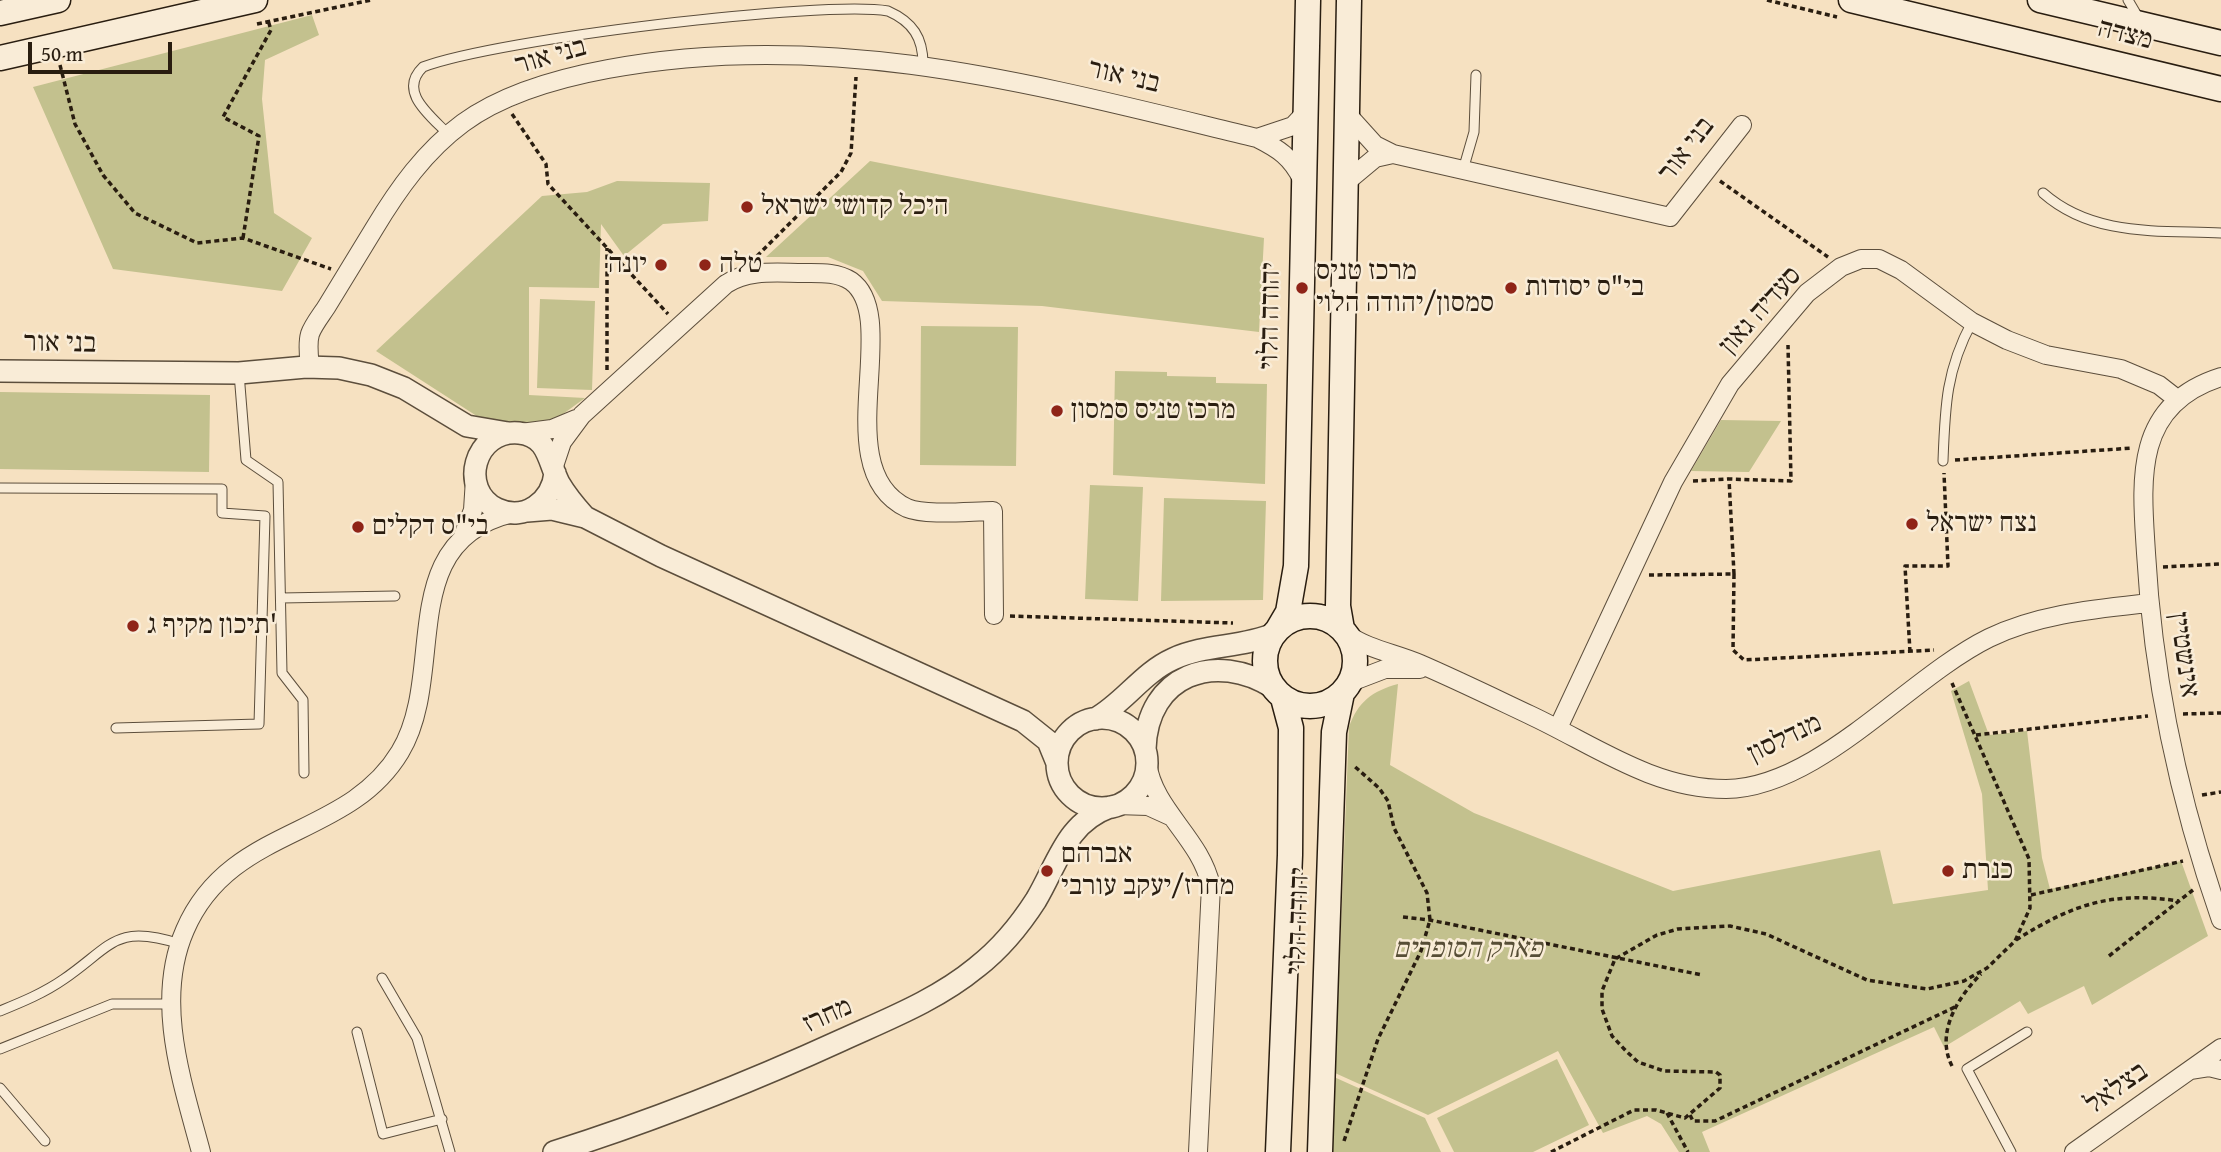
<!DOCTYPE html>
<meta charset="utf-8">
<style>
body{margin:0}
#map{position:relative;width:2221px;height:1152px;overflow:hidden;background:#f6e1c1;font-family:"Gentium Book Plus",serif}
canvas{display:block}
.scale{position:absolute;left:28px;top:42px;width:144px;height:32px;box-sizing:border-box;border:4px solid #291d10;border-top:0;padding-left:9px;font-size:21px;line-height:24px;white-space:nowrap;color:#291d10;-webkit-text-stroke:5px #f9ecd7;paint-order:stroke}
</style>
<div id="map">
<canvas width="2221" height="1152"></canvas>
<div class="scale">50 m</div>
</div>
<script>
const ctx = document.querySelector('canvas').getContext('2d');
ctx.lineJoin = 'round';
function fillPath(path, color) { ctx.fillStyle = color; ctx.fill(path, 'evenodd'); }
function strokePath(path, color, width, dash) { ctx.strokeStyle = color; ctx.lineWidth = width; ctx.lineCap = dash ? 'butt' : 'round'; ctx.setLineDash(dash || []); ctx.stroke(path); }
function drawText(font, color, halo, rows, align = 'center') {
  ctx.font = font + ' "Gentium Book Plus","Frank Ruhl Libre",serif'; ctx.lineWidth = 5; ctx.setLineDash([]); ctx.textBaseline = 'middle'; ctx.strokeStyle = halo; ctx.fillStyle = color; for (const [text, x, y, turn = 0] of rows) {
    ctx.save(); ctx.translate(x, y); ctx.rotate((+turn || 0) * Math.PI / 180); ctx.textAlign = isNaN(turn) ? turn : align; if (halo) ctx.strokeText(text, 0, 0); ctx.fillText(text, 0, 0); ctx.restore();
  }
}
fillPath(new Path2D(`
 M312 15 319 35 265 60 262 99 274 213 312 238 282 291 113 269 33 87Z
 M870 161 1264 238 1259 332 1042 306 882 301 863 271 828 257H766Z
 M617 181 710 183 708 221 663 224 624 256 601 224 599 288 529 287V395L585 398 552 422 523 428 486 422 376 351 542 196 587 192Z
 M540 299 595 301 592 390 537 388Z
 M921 326 1018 327 1016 466 920 465Z
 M1115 371 1167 372V376L1216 377V383L1267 384 1265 484 1113 475Z
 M0 392 210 395 209 472 0 469Z
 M1721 420 1781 421 1749 472 1691 471Z
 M1090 485 1143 487 1138 601 1085 599Z
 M1164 498 1266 501 1263 600 1161 601Z
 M1969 681 1989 735 2027 731 2042 858 2050 889 2181 861 2208 936 2092 1005 2084 986 2028 1014 2020 1001 1944 1047 1934 1027 1702 1132 1710 1152H1679L1661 1124 1647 1116 1603 1133 1558 1051 1428 1115 1335 1073 1349 727C1358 702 1372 691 1398 684L1390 765 1474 813 1673 891 1880 850 1893 904 1988 890 1982 794 1951 691Z
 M1557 1059 1589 1125 1533 1152H1454L1437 1118Z
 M1334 1077 1425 1118 1441 1152H1332Z`), '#c3c18e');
const service = new Path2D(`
 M2128 0 2138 17
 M449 135C431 116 397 92 423 67 497 39 822 0 888 11 913 22 923 38 923 64
 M1463 170 1474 132 1476 75
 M2043 193C2093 237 2158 230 2221 233
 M239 373 246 460 278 482 282 673 303 700 304 773
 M1943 461C1945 407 1946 370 1972 322
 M0 488 222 489V513L265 516 259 724 116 728
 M281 598 395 596
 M382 978 417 1038 450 1152
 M0 1011C22 1002 44 993 64 979 112 946 115 923 180 944
 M357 1032 383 1134 442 1119
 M0 1049 112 1004H172
 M0 1088 45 1141
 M2011 1152 1967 1069 2027 1032`);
const minor = new Path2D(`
 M1347 114 1375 145 1393 154 1670 217 1742 125
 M1257 138 1293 126 1305 113
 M1345 183 1375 158 1393 154
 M310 367C309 357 307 344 310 334 313 325 322 314 327 306 343 280 358 255 374 229 398 189 425 151 463 123 504 93 559 78 608 69 832 27 1041 86 1257 138 1279 149 1291 157 1302 179
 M2221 377C2186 388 2159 410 2149 447 2140 480 2144 519 2146 553 2153 679 2179 801 2221 920
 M521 433 552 429 576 419
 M554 466 562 442 582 415 726 284C749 269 777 273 804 273 820 273 837 272 851 281 903 318 826 470 907 508 926 516 971 511 993 511L994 615
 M463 536 473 510 475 479
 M1347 634C1369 650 1395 653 1420 664 1457 680 1494 698 1530 715 1594 745 1653 789 1726 789 1818 788 1908 678 1989 638 2038 614 2095 609 2149 603
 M1351 682 1385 669H1420
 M1558 728 1673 482 1730 384 1807 293 1841 267 1861 259H1879L1901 270 1972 322 2007 340 2046 355 2121 369 2159 385 2177 399
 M1147 763C1154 811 1200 837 1211 886L1198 1152
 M1116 805 1148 806 1170 816
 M2190 1070 2209 1067 2221 1070
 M201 1152C182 1081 154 1001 185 930 230 825 347 840 400 752 448 673 393 541 513 513
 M2074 1152 2221 1048`);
const tertiary = new Path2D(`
 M0 371 239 373 306 367 339 368 371 375 404 388 467 426 508 433
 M555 473C552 501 525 522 497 509 458 490 474 429 519 433 549 436 548 462 559 483 566 495 575 506 585 517
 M527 511 552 509 585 517 661 556 1023 721 1048 741 1057 763
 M1057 763a45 45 0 1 1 90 0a45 45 0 1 1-90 0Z
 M1095 719C1124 703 1142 673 1173 659 1205 644 1241 648 1274 634
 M1145 749C1147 675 1215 650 1274 688
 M554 1152C652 1121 748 1083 842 1040 888 1019 937 1000 977 967 1000 949 1020 925 1036 900 1058 863 1066 823 1110 807`);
const secondary = new Path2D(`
 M1851 0 2221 89
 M2040 0 2221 43
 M0 13 58 0
 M0 58 255 0
 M1265 661a45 45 0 1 1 90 0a45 45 0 1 1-90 0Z
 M1278 629 1288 612 1296 566 1308 0
 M1342 629 1338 606 1349 0
 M1278 1152 1290 855 1291 728 1283 698
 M1320 1152 1334 732 1342 693`);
strokePath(service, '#5c4e3c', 11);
strokePath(minor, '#5c4e3c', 20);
strokePath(tertiary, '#5c4e3c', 24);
strokePath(secondary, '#291d10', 27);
strokePath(new Path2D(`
 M1767 0 1837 17
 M257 24 371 0
 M60 65 75 124 103 175 135 213 197 243 243 238 331 269
 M512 114 546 164 548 184 668 314
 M1720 181 1828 257
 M243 238 259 136 223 117 271 30 268 20
 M757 256 841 172 851 153 856 77
 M607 370V248
 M1955 460 2133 448
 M1693 481 1729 479
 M2163 567 2221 564
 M1734 574 1729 479 1791 481 1788 345
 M1649 575 1734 574 1733 650 1744 660 1934 650
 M1010 616 1233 623
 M1910 652 1905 566H1948L1944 473
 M2183 714 2221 713
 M1976 735 2148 716
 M2202 795 2221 792
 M2031 895 2183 861
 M1403 917 1430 920 1702 975
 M2016 940C2073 904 2112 891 2179 901
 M2109 956 2193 890
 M1952 1066C1935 1033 1958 997 1981 974
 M1667 1113 1688 1152
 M1690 1115 1693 1121H1715L1955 1007
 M1344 1141 1378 1039 1421 951 1430 920 1427 893 1394 828 1388 801 1379 788 1353 765
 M1551 1152 1634 1110H1656L1685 1118 1720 1088V1075L1716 1072 1664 1071 1638 1062 1626 1051 1612 1036 1602 1009V991L1615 959 1657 935 1678 929 1730 926 1766 934 1867 980 1927 989 1964 981 1987 968 2015 941 2030 908 2029 859 1952 683`), '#291d10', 3.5, [5, 3.5]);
strokePath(service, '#f9ecd7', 9);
strokePath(minor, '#f9ecd7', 18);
strokePath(tertiary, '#f9ecd7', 21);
strokePath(secondary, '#f9ecd7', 24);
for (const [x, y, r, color] of [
 [747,207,7,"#8f2418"],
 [661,265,7,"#8f2418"],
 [705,265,7,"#8f2418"],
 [1302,288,7,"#8f2418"],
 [1511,288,7,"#8f2418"],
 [1057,411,7,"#8f2418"],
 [1912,524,7,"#8f2418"],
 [358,527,7,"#8f2418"],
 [133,626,7,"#8f2418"],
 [1047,871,7,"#8f2418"],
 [1948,871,7,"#8f2418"]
]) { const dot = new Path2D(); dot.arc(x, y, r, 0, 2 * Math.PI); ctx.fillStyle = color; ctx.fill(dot); strokePath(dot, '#f9ecd7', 2.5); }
drawText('28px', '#291d10', '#f9ecd7', [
 ["מצדה",2125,35,14],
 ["בני אור",551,57,-16],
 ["בני אור",1124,77,13],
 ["בני אור",1687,150,-52],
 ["סעדיה גאון",1761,311,-48],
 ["יהודה הלוי",1271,316,-89],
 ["בני אור",60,344,1],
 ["אינשטיין",2183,655,82],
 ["מנדלסון",1785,739,-26],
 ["יהודה הלוי",1299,921,-88],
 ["מחרז",828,1016,-24],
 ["בצלאל",2117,1089,-35]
]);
drawText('28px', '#291d10', '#f9ecd7', [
 ["היכל קדושי ישראל",761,207],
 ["יונה",647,265,"right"],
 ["טלה",719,265],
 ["מרכז טניס",1316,272],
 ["סמסון/יהודה הלוי",1316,304],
 ["בי\"ס יסודות",1525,288],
 ["מרכז טניס סמסון",1071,411],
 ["נצח ישראל",1926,524],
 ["בי\"ס דקלים",372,527],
 ["תיכון מקיף ג'",147,626],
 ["אברהם",1061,855],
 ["מחרז/יעקב עורבי",1061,887],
 ["כנרת",1962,871]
], 'left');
drawText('italic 28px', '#574e36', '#f9ecd7', [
 ["פארק הסופרים",1468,950]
]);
</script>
